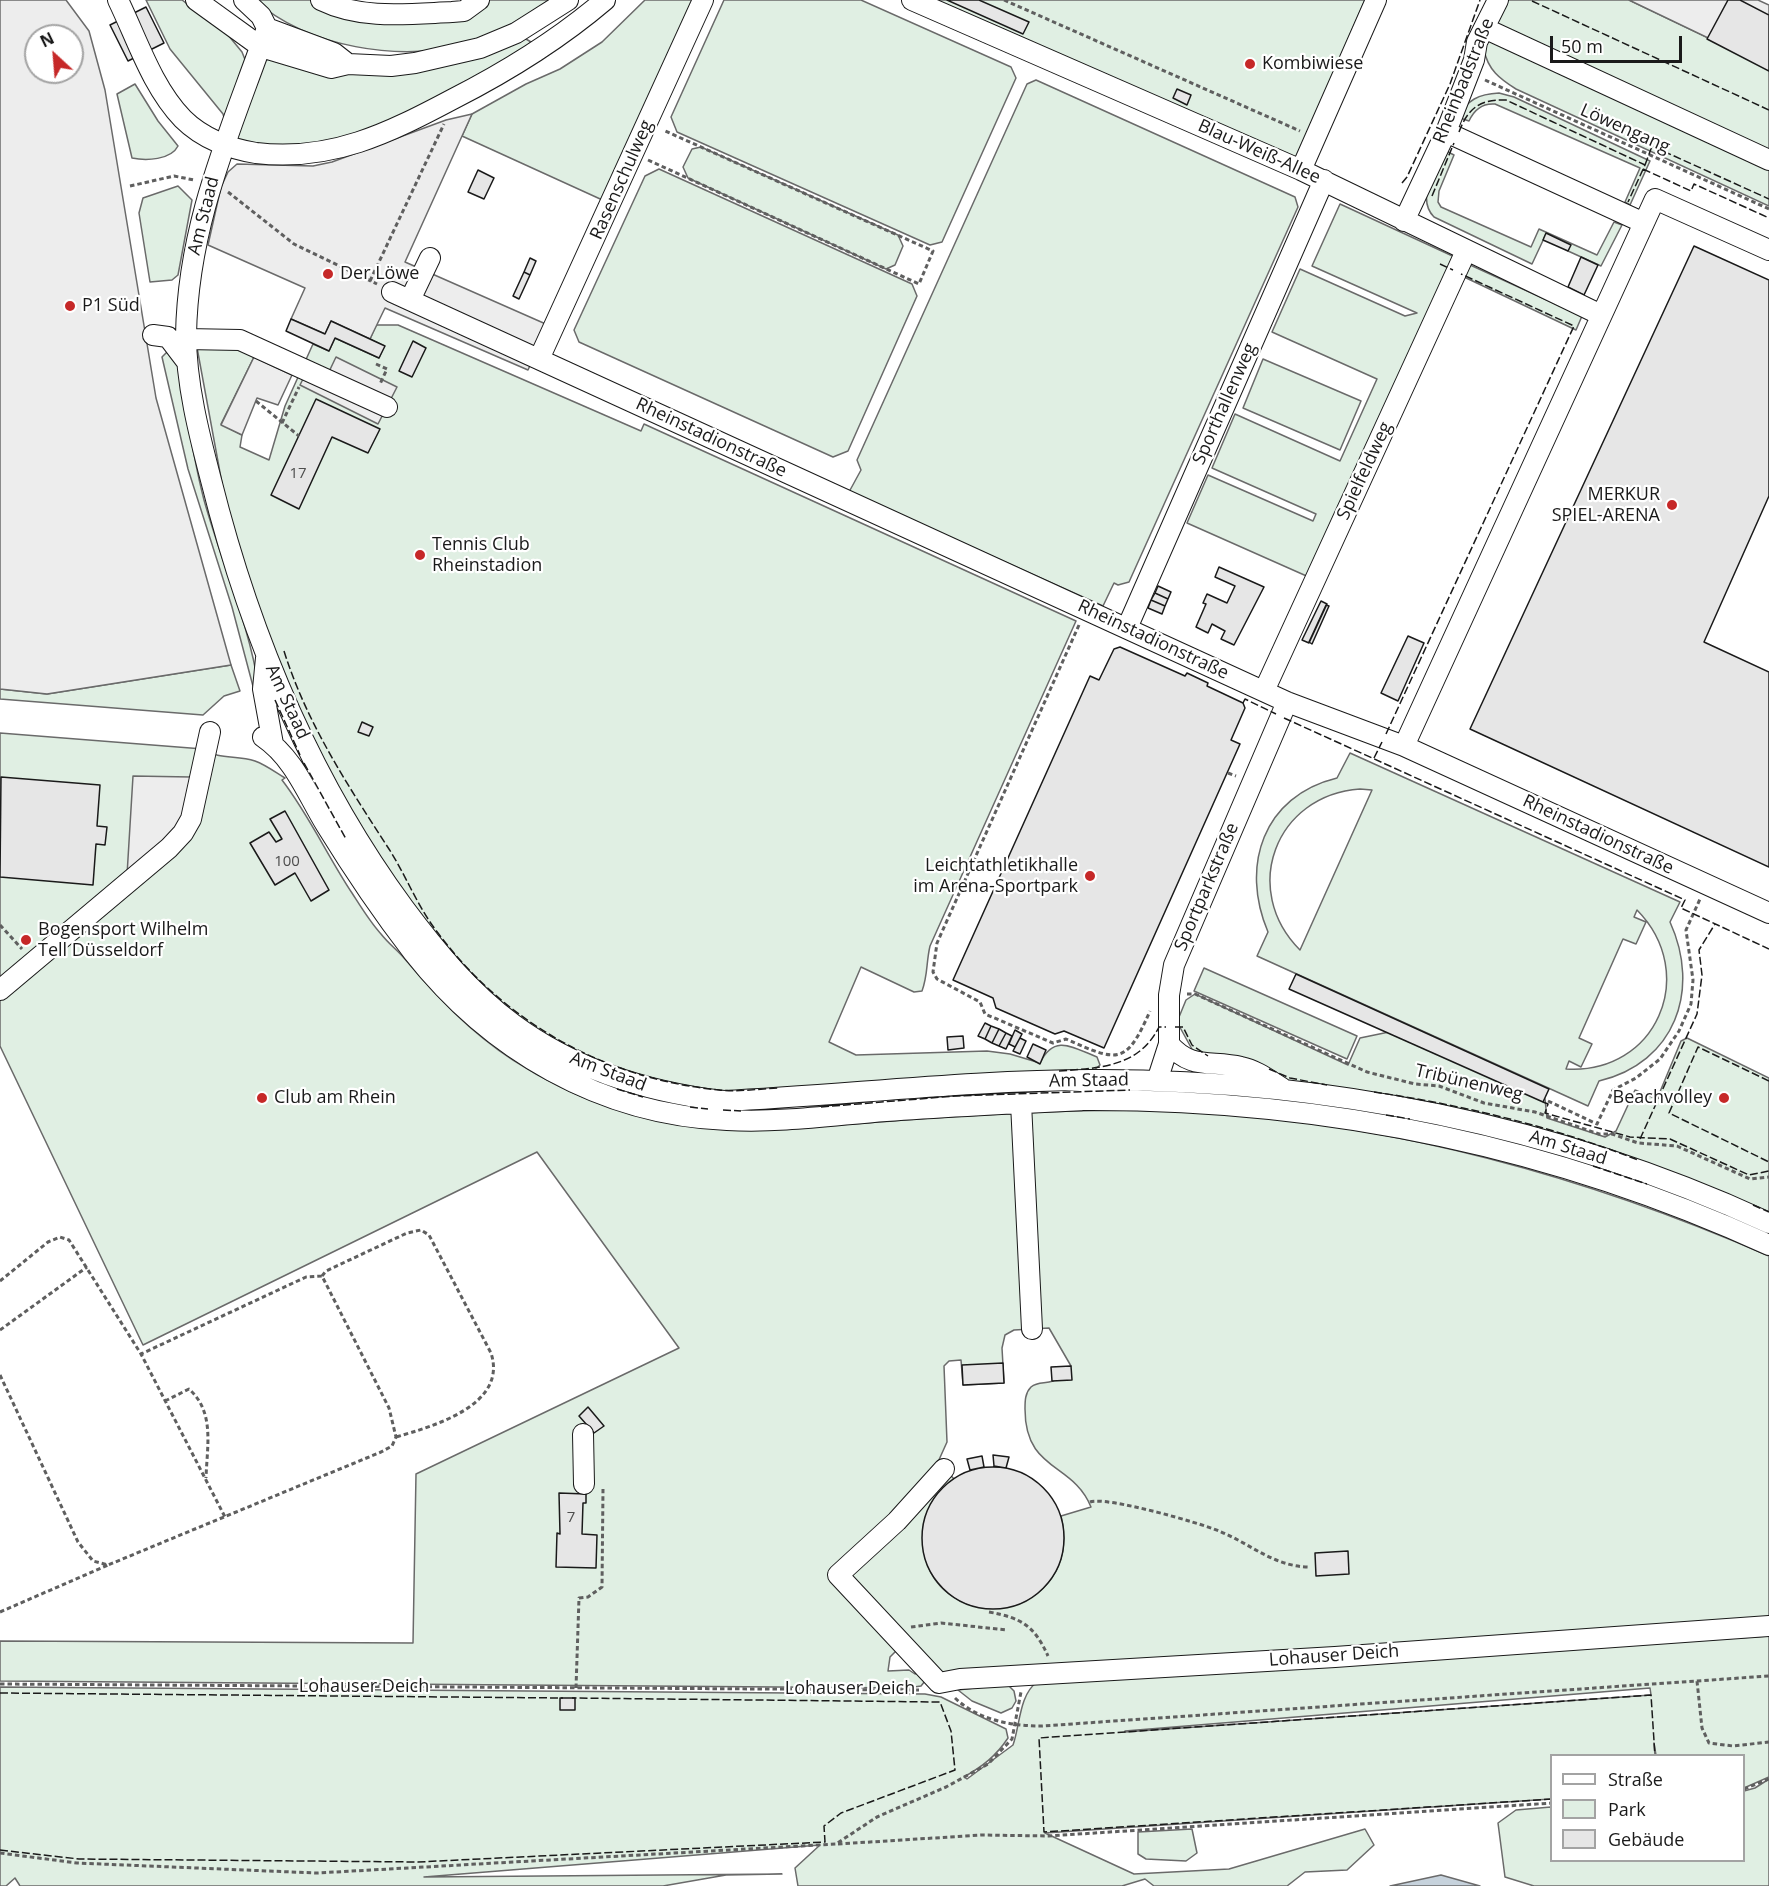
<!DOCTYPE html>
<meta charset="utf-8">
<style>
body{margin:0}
#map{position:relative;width:1769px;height:1886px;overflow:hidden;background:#fff;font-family:"Open Sans",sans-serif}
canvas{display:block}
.legend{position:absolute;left:1550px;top:1754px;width:195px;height:108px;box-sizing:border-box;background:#fff;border:2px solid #a3a3a3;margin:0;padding:8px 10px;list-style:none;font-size:18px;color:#1a1a1a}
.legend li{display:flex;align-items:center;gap:12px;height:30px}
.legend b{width:30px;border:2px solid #a3a3a3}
.north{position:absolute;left:24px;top:24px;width:60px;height:60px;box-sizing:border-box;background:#fff;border:2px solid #a3a3a3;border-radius:50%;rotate:334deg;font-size:16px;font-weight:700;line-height:24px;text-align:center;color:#1a1a1a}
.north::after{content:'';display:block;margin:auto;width:21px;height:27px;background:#c62828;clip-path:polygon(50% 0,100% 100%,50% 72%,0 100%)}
.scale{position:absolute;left:1550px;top:36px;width:132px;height:27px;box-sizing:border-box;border:3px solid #1a1a1a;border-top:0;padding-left:8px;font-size:18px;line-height:21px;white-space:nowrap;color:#1a1a1a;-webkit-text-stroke:4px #fff;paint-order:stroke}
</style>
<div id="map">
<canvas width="1769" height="1886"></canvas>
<ul class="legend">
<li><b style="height:8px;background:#fff"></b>Straße</li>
<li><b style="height:16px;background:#e0efe3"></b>Park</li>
<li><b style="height:16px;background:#e6e6e6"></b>Gebäude</li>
</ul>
<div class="north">N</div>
<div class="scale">50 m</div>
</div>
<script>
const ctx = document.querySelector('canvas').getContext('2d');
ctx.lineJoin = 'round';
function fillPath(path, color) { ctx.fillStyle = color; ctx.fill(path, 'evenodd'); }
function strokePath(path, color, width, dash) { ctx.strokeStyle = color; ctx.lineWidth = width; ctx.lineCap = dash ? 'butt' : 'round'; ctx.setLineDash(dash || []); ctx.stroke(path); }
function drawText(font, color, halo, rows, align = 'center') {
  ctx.font = font + ' "Open Sans",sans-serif'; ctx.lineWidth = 4.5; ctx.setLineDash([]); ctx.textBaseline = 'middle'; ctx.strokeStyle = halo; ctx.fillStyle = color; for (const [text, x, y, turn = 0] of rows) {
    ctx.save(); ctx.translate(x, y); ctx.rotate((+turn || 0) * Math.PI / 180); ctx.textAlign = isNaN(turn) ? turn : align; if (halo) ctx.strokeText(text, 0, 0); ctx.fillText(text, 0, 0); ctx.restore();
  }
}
const green = new Path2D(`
 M146 0H182L228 35 242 52 248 67 273 57 340 70 526 39 531 42 520 53 405 118 310 147 232 144 223 114 170 49Z
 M255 0H315L356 14 484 0H549C524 18 496 34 468 43 403 64 304 46 255 0Z
 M645 0H701L609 203 462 136 472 114 526 84 560 69 602 42Z
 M724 0H861L1011 67 1016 78 942 242 930 245 677 132 671 117Z
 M930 0H1365L1297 157H1290Z
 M1504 0H1629L1769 67V206L1516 89C1500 79 1488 70 1484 50Z
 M1036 80 1295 197 1298 207 1129 582 1118 585 1114 583 1103 606 849 492 861 470 857 460 1027 84Z
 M135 84 158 121 178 146C171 160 146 161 132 158L117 94Z
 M1499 93 1514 97 1650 161 1630 205 1625 202 1640 168 1495 104C1483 103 1474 110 1469 121L1457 117C1468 100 1478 94 1499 93Z
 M701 147 898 235 903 246 895 265 886 269 688 178 683 167 692 149Z
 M1442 149 1454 155 1439 191 1438 202 1441 207 1531 247 1539 229 1597 255 1614 222 1622 225 1601 266 1568 251 1570 245 1546 234 1532 264 1434 217C1416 199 1435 170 1442 149Z
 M659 169 912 284 917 296 848 451 833 457 579 342 574 330 645 176Z
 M178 186 192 200 178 275 172 280 150 282 139 213 143 198Z
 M1340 204 1459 259 1311 578 1187 523 1208 475 1313 521 1316 514 1212 468 1235 414 1340 461 1377 379 1272 332 1300 269 1405 316 1417 313 1312 266Z
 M1468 264 1582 316 1576 330 1462 276Z
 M376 325H398L641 431 644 424 1076 621 930 946C926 963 928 975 922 991L914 992 861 967 829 1042 856 1055 987 1051 1010 1054 1040 1063C1054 1034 1072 1047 1097 1057L1100 1065 1092 1072 721 1093 671 1089 589 1061 512 1015 429 933 347 809 272 655 228 516 196 342 257 351 221 424 242 435 240 447 269 460 285 406 313 344 329 351 335 338 379 358 384 346 370 339Z
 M168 351 175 358 180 373C187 416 193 458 204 500 222 564 249 623 259 689L254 690 232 607 188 469 162 357Z
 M1263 359 1361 401 1340 450 1243 408Z
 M231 665 240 691 224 696 203 715 0 699V689L47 694Z
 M0 733 203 749C219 760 236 755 255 761 266 765 275 772 285 778L282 780C309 815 328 857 352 893 361 907 370 922 381 934 388 943 397 950 404 958 437 997 470 1032 513 1060 654 1151 774 1129 932 1118 1026 1112 1121 1107 1215 1113 1408 1127 1592 1179 1769 1256V1620L943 1673 904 1643 890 1657 888 1671 909 1670 915 1674 921 1671 925 1681 921 1686 907 1688 0 1681V1641L413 1643 416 1474 679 1348 537 1152 143 1345 0 1046ZM1049 1328 1071 1366C1065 1371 1059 1378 1053 1381 1045 1384 1038 1381 1031 1387 1025 1393 1025 1401 1025 1409 1025 1472 1073 1462 1091 1507L1061 1516C1086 1622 930 1643 923 1542 921 1515 934 1494 954 1479L938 1462 947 1442 944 1366 949 1361 961 1360 963 1385 1004 1383 1002 1348 1005 1335 1014 1330Z
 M1350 753 1680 902 1670 922C1701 990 1675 1063 1599 1081L1588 1106 1257 956 1268 932C1240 866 1263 796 1337 778ZM1360 789 1372 790 1300 950C1240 890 1275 795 1360 789ZM1637 910C1700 974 1656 1075 1566 1069L1569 1061 1581 1067 1592 1044 1579 1038 1623 939 1636 944 1646 922 1634 917Z
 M1204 968 1357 1036 1347 1059 1194 991Z
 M1195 994 1348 1065 1360 1038 1389 1032 1545 1099 1547 1118 1605 1137 1616 1131 1635 1090 1657 1099 1681 1041 1687 1038 1769 1078V1214L1686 1179 1305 1088 1193 1051 1177 1022 1186 1000Z
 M1769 1636V1777L1744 1788V1756L1656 1755 1654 1743 1655 1755 1552 1756 1551 1799 1045 1833 1134 1874 1229 1869 1365 1829 1374 1845 1347 1870 1305 1872 1287 1886H1154L1145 1879 1122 1886H798L795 1868 820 1845 424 1877 782 1874 726 1875 663 1886H20L15 1878 6 1886H0V1687L925 1694 941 1697 1006 1729 1008 1738C996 1756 983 1766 964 1777L967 1779 1013 1745C1020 1726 1019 1695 1037 1682ZM1650 1688 1651 1695 1125 1732V1731Z
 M1007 1684 1014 1691 1016 1701 1012 1708 1001 1713 972 1701 958 1690Z
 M1769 1779V1886H1534L1505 1877 1498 1823 1516 1810 1551 1807 1552 1860H1744V1791L1755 1788Z
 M1192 1829 1197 1853 1186 1861 1146 1859 1138 1854V1832Z`);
fillPath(green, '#e0efe3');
strokePath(green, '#6a6a6a', 1.5);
const parking = new Path2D(`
 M0 0H66L89 31 105 90 156 398 231 665 47 694 0 689ZM36 36H72V72H36Z
 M1629 0H1758L1769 5V67Z
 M472 114 405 262 548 325 528 370 385 308 370 339 331 321 325 334 291 319 305 288 208 245 221 187 228 172 237 164 313 166 332 162 446 120Z
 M254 357 292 375 278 405 257 398 242 435 221 425Z
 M336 357 397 387 378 424 300 385 308 369 326 378Z
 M133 776 191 777 181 824 127 875Z`);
fillPath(parking, '#ededed');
strokePath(parking, '#6a6a6a', 1.5);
const water = new Path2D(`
 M1441 1875 1480 1886H1390Z`);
fillPath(water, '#c6d2dc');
strokePath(water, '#6a6a6a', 1.5);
const building = new Path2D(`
 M947 0H979L1029 22 1023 34Z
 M1728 0H1740L1769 15V71L1707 39Z
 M146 7 164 43 128 61 110 25Z
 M1177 89 1191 95 1187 105 1173 98Z
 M478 170 494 178 484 199 468 192Z
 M1546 233 1571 245 1568 251 1543 240Z
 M1694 246 1769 280V496L1704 642 1769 672V867L1470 729Z
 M1581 257 1598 265 1584 295 1568 287Z
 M530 258 536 261 530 275 524 272Z
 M524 272 530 275 519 299 513 296Z
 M291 319 325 334 331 321 385 346 379 358 335 338 329 351 286 331Z
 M413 341 426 348 412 377 399 371Z
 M316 399 380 429 368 453 332 437 299 509 271 495Z
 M1219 567 1264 587 1234 645 1221 639 1225 631 1212 624 1208 633 1196 627 1206 604 1203 603 1207 594 1227 603 1235 586 1215 577Z
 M1158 586 1171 592 1168 599 1155 593Z
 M1155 593 1168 599 1165 606 1151 600Z
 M1151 600 1165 606 1162 614 1148 608Z
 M1321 601 1327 604 1309 643 1302 640Z
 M1326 605 1329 606 1312 644 1309 642Z
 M1408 636 1424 643 1398 701 1381 693Z
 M1120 647 1185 676 1187 673 1208 683 1207 686 1243 703 1245 708 1231 740 1240 744 1104 1048 1064 1031 1055 1034 996 1008 993 998 953 980 1090 676 1099 680 1114 649Z
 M362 722 373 727 369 736 358 732Z
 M1 777 100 785 97 826 107 827 105 845 96 844 93 885 0 877Z
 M285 811 329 890 311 901 295 873 275 885 250 843 269 832 276 842 282 839 270 819Z
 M1296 974 1549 1089 1543 1102 1289 989Z
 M985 1023 991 1026 985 1039 978 1036Z
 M991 1026 999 1029 992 1043 985 1039Z
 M999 1029 1006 1033 999 1046 992 1043Z
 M1015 1030 1022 1034 1015 1047 1009 1044Z
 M1006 1033 1012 1036 1006 1049 999 1046Z
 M963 1036 964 1048 948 1050 947 1037Z
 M1020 1038 1026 1041 1020 1054 1013 1051Z
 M1033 1044 1046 1050 1040 1064 1027 1057Z
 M1003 1363 1004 1383 963 1385 962 1365Z
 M1071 1366 1072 1380 1052 1381 1051 1367Z
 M588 1407 604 1426 594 1433 579 1416Z
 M993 1455 1009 1457 1006 1468 994 1466Z
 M982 1456 984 1467 970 1470 967 1459Z
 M922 1538a71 71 0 1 1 142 0a71 71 0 1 1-142 0Z
 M559 1493 586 1494V1503H583L582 1534 597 1535 596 1568 556 1567 557 1533 560 1534Z
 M1348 1551 1349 1574 1316 1576 1315 1553Z
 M560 1698H575V1710H560Z`);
fillPath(building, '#e6e6e6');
strokePath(building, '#1a1a1a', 1.5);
const minor = new Path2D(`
 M118 0C137 39 152 87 183 119 202 138 230 149 256 153 331 162 389 133 453 99 508 71 558 40 605 0
 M196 0 261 47 331 68 348 64 391 66 415 63 480 48 516 33 568 0
 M244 0 261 16 267 28C230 133 188 222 186 335 186 383 199 434 211 480 249 632 310 780 404 908 436 951 470 992 513 1024 575 1070 647 1092 723 1101 846 1095 969 1080 1092 1080 1325 1079 1557 1125 1769 1223
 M321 0C362 20 408 14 452 12L464 11 479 0
 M912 0 1301 170 1601 315
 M267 28 334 53 348 64
 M1484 28 1769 160
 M1446 132 1644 223
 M1301 170 1376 0
 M1404 221 1446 132 1474 60 1477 42 1498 0
 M392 292 1287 702 1404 746 1769 913
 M410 300 430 258
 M153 335 168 337 187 362
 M186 339 240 340 387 407
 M539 359 703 0
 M1127 628 1324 180
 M266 658 263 689 273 744
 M1264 691 1466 251
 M263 737C294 758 307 794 326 825 353 869 382 912 413 952 490 1050 601 1115 727 1120 780 1123 834 1115 886 1111 952 1106 1019 1103 1085 1100 1322 1099 1553 1146 1769 1245
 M1404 746 1655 199 1769 250
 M0 990 169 848 183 833 191 819 210 732
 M1169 1044C1191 1070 1211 1060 1241 1067 1256 1070 1269 1080 1282 1088
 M1157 1081 1169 1044V995L1174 965 1287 702
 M1021 1103 1032 1329
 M583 1434 584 1484
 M944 1469 897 1521 838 1575 939 1683 960 1679 1335 1657 1769 1626`);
strokePath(minor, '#1a1a1a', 22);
strokePath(new Path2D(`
 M1004 0 1300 131
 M1485 80 1769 209
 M648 160 919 284 933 251 663 130
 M130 186 174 176 194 180
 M228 192 294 244 377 284
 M370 281 444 124
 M376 364 387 369 380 384
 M256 401 299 436
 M282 423 299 387
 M1079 625 937 943 933 972 937 979 980 1002 985 1014 1053 1043 1066 1039C1118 1062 1126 1066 1150 1011
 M1228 773 1236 776
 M0 925 22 949
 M1187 994H1195L1367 1072 1415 1084 1439 1086 1484 1103 1535 1112 1599 1134H1612L1638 1143 1677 1146 1750 1179 1769 1177
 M1548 1101 1597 1124 1613 1090 1636 1078 1660 1059 1679 1031 1691 1004 1693 980 1686 930 1700 899
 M322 1276 326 1271 407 1233 421 1230 429 1235 491 1353C508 1405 434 1426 396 1437
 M0 1281 48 1242 60 1237 69 1240 141 1354 225 1517
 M0 1330 87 1267
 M0 1375 78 1542 93 1561 108 1565 381 1452 392 1446 396 1437 389 1408 322 1276 306 1277 141 1354
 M165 1401 189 1389C215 1412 207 1446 206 1478
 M1090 1502C1106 1496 1200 1523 1219 1531 1251 1544 1273 1566 1308 1567
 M0 1612 108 1565
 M989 1612C1021 1618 1034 1625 1048 1656
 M911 1627 941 1623 1007 1630
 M1697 1681 1702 1728 1709 1743 1733 1746 1769 1742
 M0 1684 919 1690
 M576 1688 579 1598 588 1597 602 1587 603 1489
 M955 1698C978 1720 1011 1726 1042 1726L1769 1676
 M1744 1789 1769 1779
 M838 1844 982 1835 1049 1836 1552 1803
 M0 1853 77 1863 317 1873 836 1844 877 1817 946 1787 988 1764 1012 1739 1021 1692`), '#5f5f5f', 3, [4.5, 3]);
strokePath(minor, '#fff', 20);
strokePath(new Path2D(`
 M1532 1 1769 110
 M1459 132C1468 108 1480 99 1506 100L1645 165 1628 202
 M1645 165 1652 146 1769 199
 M1643 169 1691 191 1694 184 1769 218
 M1402 183 1407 177 1450 84 1480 0
 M1432 196 1454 143
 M1440 264 1453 270
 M284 651C306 721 345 781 385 843 405 872 416 905 438 933 506 1024 606 1079 719 1090 738 1092 758 1089 778 1088
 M275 700 300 755
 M1243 703 1245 699 1276 714
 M1284 718 1685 900 1681 908 1769 949
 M1386 734 1574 326 1461 274
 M1374 758 1382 742
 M304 763 346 839
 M1175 1027H1183L1192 1045 1208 1056
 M1269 1069 1290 1078 1327 1085
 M1059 1071C1100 1068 1139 1067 1159 1027H1166
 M1769 1081 1698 1047 1669 1113 1769 1162
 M617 1089 643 1097
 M1374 1092C1463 1105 1554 1127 1638 1160
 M1543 1102 1548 1104 1545 1113 1630 1137 1670 1139 1749 1175 1769 1171
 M690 1107 708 1109
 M821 1107 955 1096 1130 1090
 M723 1110 741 1111
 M1386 1115 1410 1119
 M1640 1139 1697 1014 1702 975 1699 950 1715 924
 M1593 1166 1647 1184
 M1753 1205 1769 1212
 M0 1693 563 1698
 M1552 1799 1044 1832 1039 1738 1651 1695 1655 1756
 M0 1850 79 1859 418 1862 825 1842 824 1826 841 1813 955 1770 951 1731 940 1702 572 1698`), '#1a1a1a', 1.5, [8, 3]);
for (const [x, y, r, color] of [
 [1250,64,6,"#c62828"],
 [328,274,6,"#c62828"],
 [70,306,6,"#c62828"],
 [1672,505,6,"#c62828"],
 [420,555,6,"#c62828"],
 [1090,876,6,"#c62828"],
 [26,940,6,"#c62828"],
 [262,1098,6,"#c62828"],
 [1724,1098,6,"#c62828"]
]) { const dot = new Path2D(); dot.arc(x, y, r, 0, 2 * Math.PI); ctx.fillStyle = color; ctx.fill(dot); strokePath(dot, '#fff', 2); }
drawText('15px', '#4d4d4d', null, [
 ["17",298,474],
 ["100",287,862],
 ["7",571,1518]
]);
drawText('18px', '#1a1a1a', '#fff', [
 ["Kombiwiese",1262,64],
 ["Der Löwe",340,274],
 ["P1 Süd",82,306],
 ["MERKUR",1660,495,"right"],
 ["SPIEL-ARENA",1660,516,"right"],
 ["Tennis Club",432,545],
 ["Rheinstadion",432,566],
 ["Leichtathletikhalle",1078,866,"right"],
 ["im Arena-Sportpark",1078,887,"right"],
 ["Bogensport Wilhelm",38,930],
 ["Tell Düsseldorf",38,951],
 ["Club am Rhein",274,1098],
 ["Beachvolley",1712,1098,"right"]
], 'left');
drawText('18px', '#1a1a1a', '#fff', [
 ["Rheinbadstraße",1464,81,-68],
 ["Löwengang",1625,129,24],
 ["Blau-Weiß-Allee",1259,152,24],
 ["Rasenschulweg",622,180,-66],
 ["Am Staad",204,216,-76],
 ["Sporthallenweg",1225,404,-66],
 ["Rheinstadionstraße",711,438,25],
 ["Spielfeldweg",1365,471,-65],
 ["Rheinstadionstraße",1153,640,25],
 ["Am Staad",287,702,65],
 ["Rheinstadionstraße",1598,835,25],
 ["Sportparkstraße",1207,887,-67],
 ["Am Staad",608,1072,21],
 ["Am Staad",1089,1081,-1],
 ["Tribünenweg",1469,1083,13],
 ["Am Staad",1568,1148,17],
 ["Lohauser Deich",1334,1656,-4],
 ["Lohauser Deich",364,1687],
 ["Lohauser Deich",850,1689]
]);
</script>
